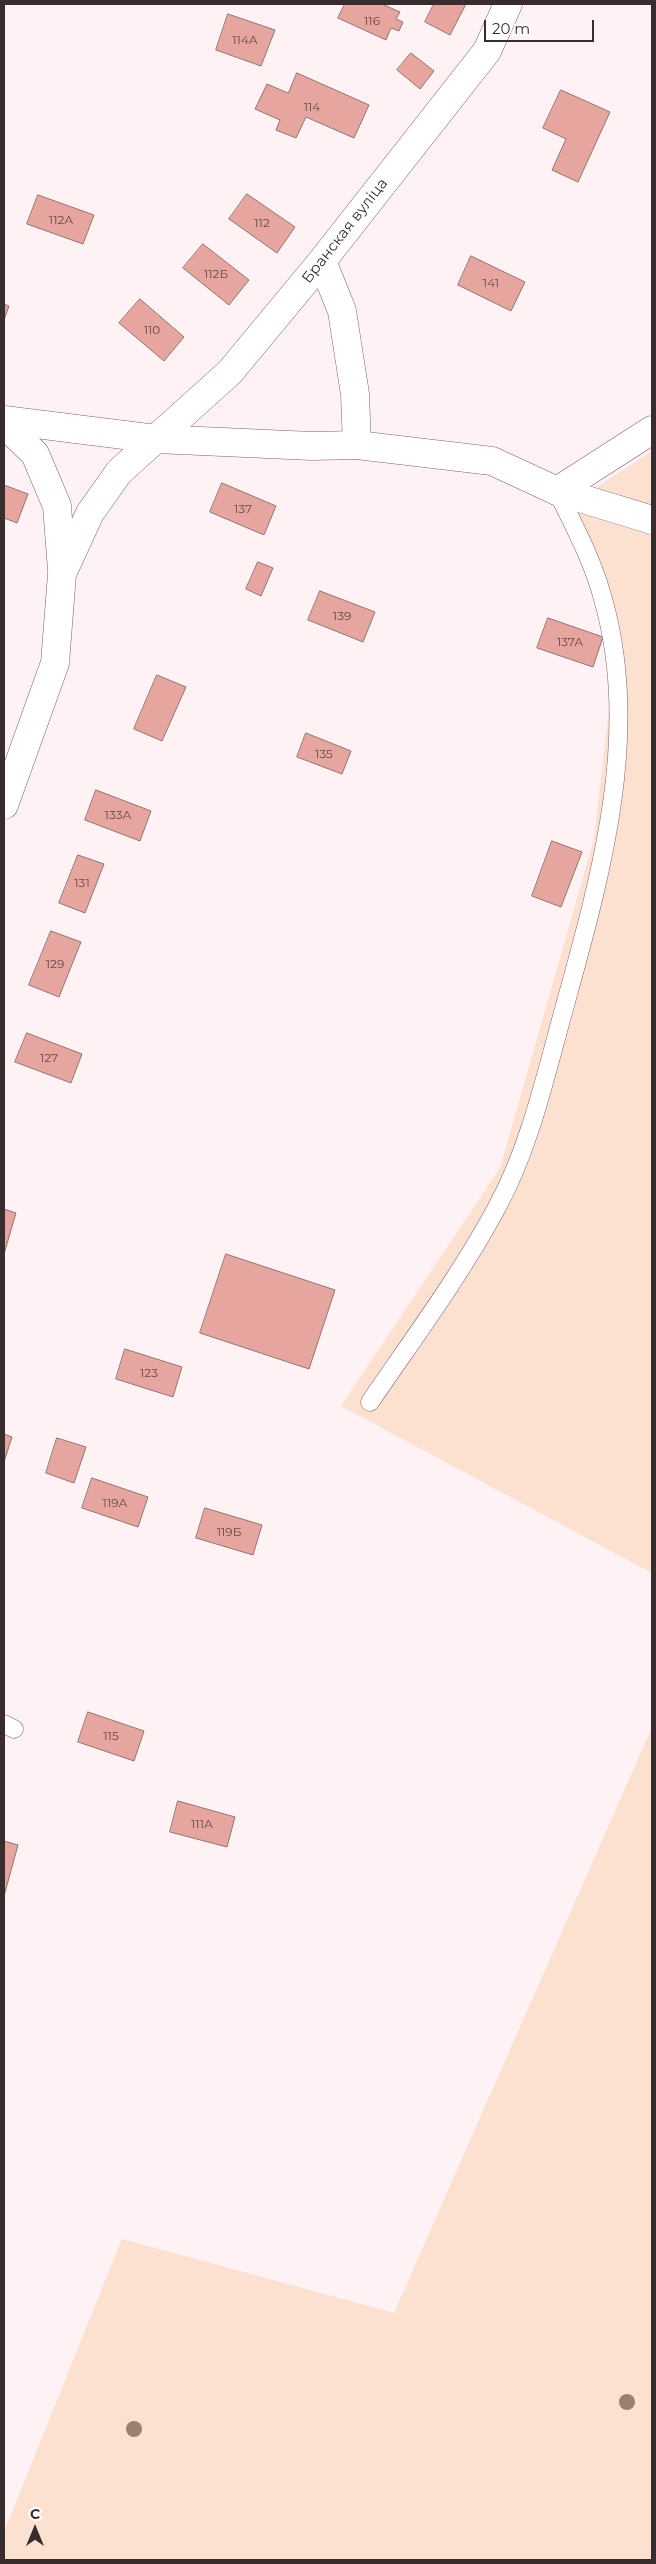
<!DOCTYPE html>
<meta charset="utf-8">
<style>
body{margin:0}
#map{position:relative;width:656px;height:2564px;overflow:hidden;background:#fff2f5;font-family:Montserrat,sans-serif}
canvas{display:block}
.frame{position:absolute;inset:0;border:5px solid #382c2f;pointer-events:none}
.north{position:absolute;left:10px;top:2504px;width:50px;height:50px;-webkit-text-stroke:4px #fff;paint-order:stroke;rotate:0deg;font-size:14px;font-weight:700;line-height:20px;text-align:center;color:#382c2f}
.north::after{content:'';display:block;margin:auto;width:18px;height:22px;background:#382c2f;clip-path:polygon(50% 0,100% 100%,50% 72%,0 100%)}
.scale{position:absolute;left:484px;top:20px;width:110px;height:22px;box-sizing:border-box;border:2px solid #382c2f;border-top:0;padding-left:6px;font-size:15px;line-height:18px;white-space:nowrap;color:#382c2f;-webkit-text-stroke:4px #fff;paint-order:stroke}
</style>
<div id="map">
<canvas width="656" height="2564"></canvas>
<div class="frame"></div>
<div class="north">С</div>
<div class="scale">20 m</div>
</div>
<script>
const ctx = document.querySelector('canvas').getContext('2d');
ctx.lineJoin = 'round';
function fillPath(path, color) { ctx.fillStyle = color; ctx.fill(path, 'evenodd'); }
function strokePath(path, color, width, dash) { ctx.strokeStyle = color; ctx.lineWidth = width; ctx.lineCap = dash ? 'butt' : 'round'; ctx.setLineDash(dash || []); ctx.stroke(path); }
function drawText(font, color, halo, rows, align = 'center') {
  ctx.font = font + ' Montserrat,sans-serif'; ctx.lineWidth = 5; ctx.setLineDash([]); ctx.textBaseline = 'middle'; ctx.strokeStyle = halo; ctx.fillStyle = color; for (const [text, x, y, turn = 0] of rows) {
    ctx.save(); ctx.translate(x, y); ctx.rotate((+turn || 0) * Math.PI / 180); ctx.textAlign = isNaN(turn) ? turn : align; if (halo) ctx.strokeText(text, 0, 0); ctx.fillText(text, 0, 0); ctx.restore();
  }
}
fillPath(new Path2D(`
 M652 451V1573L341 1406 500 1168 594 839 612 682 600 608 574 544 557 513Z
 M652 1727V2560H4V2532L122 2239 394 2313Z`), '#fce0d0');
const building = new Path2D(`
 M345 4H382L400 12 396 19 403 22 399 31 391 28 386 40 338 18Z
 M434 4H466L450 35 425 22Z
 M228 14 275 30 261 66 216 50Z
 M411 53 434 71 420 89 397 70Z
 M297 73 369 105 354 138 306 117 296 138 276 130 280 120 255 109 267 84 288 93Z
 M561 90 610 112 578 182 552 170 566 139 543 128Z
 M247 194 295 227 277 253 229 219Z
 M38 195 94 215 83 244 27 224Z
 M203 244 249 280 229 305 183 268Z
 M471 256 525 282 511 311 458 285Z
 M140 299 184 337 164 361 119 323Z
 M4 304 9 306 4 320Z
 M222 483 276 506 264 535 210 512Z
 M4 485 28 494 17 523 4 518Z
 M258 562 273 568 261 596 246 589Z
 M320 591 375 612 363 642 308 620Z
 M548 618 603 637 593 667 537 648Z
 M157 675 186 687 162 741 134 729Z
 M306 733 351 751 342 774 297 757Z
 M96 790 151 811 140 841 85 820Z
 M552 841 582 852 561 907 532 896Z
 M78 855 104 864 85 913 59 903Z
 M51 931 81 942 59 997 29 985Z
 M27 1033 82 1054 71 1083 15 1062Z
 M4 1209 16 1213 4 1254Z
 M226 1254 335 1290 309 1369 200 1333Z
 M125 1349 182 1367 173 1397 116 1379Z
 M4 1434 12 1437 4 1462Z
 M57 1438 86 1447 74 1483 46 1473Z
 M92 1478 148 1497 138 1527 82 1508Z
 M205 1508 262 1525 253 1555 196 1538Z
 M88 1712 144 1731 134 1761 78 1742Z
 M178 1801 235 1817 227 1847 170 1832Z
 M4 1841 18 1845 4 1896Z`);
fillPath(building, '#e6a59e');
strokePath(building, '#917571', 1);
const lane = new Path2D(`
 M370 1402C413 1339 460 1276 496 1209 530 1147 545 1077 564 1009 600 878 642 735 603 599 593 561 574 526 557 491
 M4 1724 14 1729`);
const street = new Path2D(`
 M322 261 342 311 355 394 357 445
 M4 424 35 454 57 506 62 570
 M557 491 652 430
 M4 805 55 663 62 574 90 513 119 472 230 372 322 261 487 51 508 4`);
const secondary = new Path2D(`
 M4 420 156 439 312 446 357 445 492 461 557 491 652 520`);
strokePath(lane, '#7d6269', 19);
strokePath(street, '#7d6269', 29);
strokePath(secondary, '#7d6269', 29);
strokePath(lane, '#fff', 18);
strokePath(street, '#fff', 28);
strokePath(secondary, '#fff', 28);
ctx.fillStyle = '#998073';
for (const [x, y] of [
 [627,2402],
 [134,2429]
]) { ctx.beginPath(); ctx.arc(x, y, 8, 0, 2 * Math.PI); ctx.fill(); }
drawText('12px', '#644a4b', null, [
 ["116",372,21],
 ["114А",245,40],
 ["114",312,107],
 ["112А",61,220],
 ["112",262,223],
 ["112Б",216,274],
 ["141",491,283],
 ["110",152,330],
 ["137",243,509],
 ["139",342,616],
 ["137А",570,642],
 ["135",324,754],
 ["133А",118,815],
 ["131",82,883],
 ["129",55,964],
 ["127",49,1058],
 ["123",149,1373],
 ["119А",115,1503],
 ["119Б",229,1532],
 ["115",111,1736],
 ["111А",202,1824]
]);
drawText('15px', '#382c2f', '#fff', [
 ["Бранская вуліца",345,231,-52]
]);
</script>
